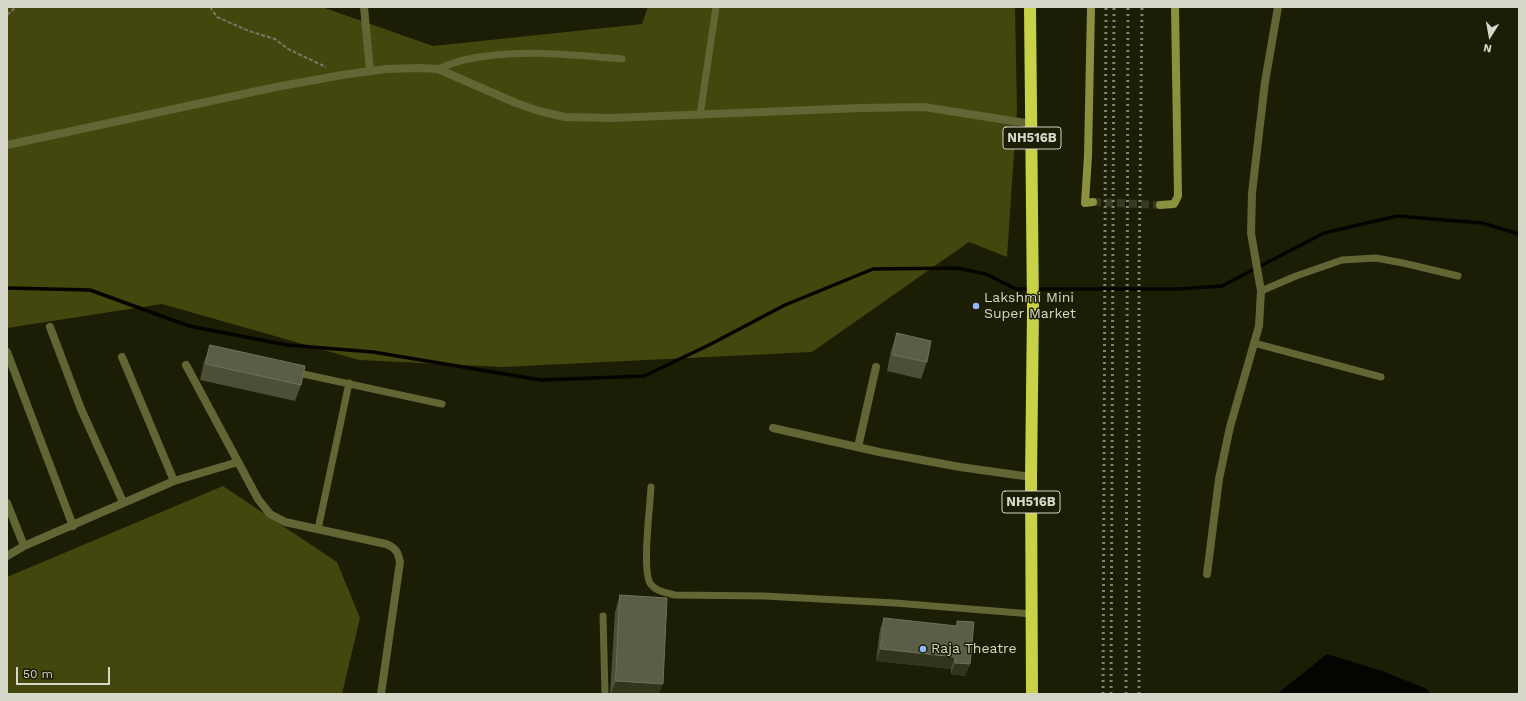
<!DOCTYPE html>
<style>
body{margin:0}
#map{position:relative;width:1526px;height:701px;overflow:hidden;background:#1b1d05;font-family:"Work Sans",sans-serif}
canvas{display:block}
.frame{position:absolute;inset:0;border:8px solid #d5d7c8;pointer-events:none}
.north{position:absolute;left:1470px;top:16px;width:40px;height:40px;-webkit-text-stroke:3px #1b1d05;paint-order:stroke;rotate:191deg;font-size:11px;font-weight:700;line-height:16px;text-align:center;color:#d5d7c8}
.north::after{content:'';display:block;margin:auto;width:14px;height:18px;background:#d5d7c8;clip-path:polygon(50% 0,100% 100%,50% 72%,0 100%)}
.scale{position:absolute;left:16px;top:667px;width:94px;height:18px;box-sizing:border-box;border:2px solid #d5d7c8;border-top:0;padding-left:5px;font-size:12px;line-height:14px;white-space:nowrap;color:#d5d7c8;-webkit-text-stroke:3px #1b1d05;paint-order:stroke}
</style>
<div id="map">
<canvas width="1526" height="701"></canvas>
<div class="frame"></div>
<div class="north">N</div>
<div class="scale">50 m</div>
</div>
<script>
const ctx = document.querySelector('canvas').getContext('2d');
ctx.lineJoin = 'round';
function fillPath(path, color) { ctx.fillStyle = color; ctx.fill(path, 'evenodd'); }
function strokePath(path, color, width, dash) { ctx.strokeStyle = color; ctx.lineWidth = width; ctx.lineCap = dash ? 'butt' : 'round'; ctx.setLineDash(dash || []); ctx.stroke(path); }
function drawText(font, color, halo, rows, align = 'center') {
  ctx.font = font + ' "Work Sans",sans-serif'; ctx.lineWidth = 3; ctx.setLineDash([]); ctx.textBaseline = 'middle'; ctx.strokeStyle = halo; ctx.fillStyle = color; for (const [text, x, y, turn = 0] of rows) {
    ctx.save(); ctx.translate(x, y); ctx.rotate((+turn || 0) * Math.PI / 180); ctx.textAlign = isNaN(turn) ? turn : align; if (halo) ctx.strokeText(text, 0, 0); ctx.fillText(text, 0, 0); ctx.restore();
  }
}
fillPath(new Path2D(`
 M7 7H322L433 46 642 24 648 7H1015L1017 110 1007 257 969 242 812 352 502 367 359 360 162 304 7 328Z
 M223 486 337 562 360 618 342 694H7V577Z`), '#43460d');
fillPath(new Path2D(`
 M1327 654 1382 671 1427 689 1430 694H1277Z`), '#060400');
strokePath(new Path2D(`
 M7 288 90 290 189 326 287 345 373 352 541 380 644 376 709 345 785 305 873 269 957 268 986 274 1016 289H1178L1222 286 1324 233 1397 216 1482 223 1519 234`), '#060400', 3.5);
strokePath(new Path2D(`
 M1093 202 1160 205`), '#373922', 8, [8, 4]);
strokePath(new Path2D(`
 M210 7 217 17 249 31 275 39 288 49 326 67
 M7 15 16 7`), '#767864', 2, [4, 2]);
strokePath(new Path2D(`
 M438 69C446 66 455 62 464 60 516 48 570 55 622 59
 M700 115 716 7
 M1261 291 1296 276 1342 260 1376 258 1403 263 1458 276
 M1254 343 1381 377
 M294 372 442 404
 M651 487C650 507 642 569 650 583 654 591 667 593 675 595L764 596 895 603 1032 614
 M318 529 349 383
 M603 616 605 694`), '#626635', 7);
strokePath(new Path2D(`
 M364 7 370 71
 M7 145 276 87 342 75 386 69 419 68 438 69 516 103 539 111 565 117 612 118 861 108 924 107 1032 124
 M50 327 81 409 123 502
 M7 352 73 526
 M122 357 174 481
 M186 365 258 499 270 514 285 522 386 544C396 548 398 552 400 562L381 694
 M773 428 879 452 960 467 1031 477
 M858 447 876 367
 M7 503 24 546
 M7 556 24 546 174 481 238 462
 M1207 574 1219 479 1230 427 1259 326 1261 291 1251 233 1252 193 1265 82 1278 7`), '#626635', 8);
strokePath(new Path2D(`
 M1091 7 1088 156 1085 203 1093 202
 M1160 205 1174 204 1178 196 1175 7`), '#8c913f', 8);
strokePath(new Path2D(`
 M1030 7 1033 310 1031 477 1032 694`), '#c9d148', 12);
strokePath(new Path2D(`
 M1103 694 1106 7
 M1111 694 1114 7
 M1126 694 1128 7
 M1139 694V281L1142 7`), '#828471', 3, [2, 4]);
fillPath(new Path2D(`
 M897 333 927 362 921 379 887 371 891 350Z
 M210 345 301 385 295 401 200 380 204 362Z
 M620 595 659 694H610L615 612Z
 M884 618 956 626 957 621 970 664 965 676 951 674V669L876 661 880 629Z`), '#4c4e36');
fillPath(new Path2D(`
 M881 649 955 657 951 669 876 661Z
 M955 663 970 664 965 676 951 674Z
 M616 681 663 684 659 694H611Z`), '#32341c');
const building = new Path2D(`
 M897 333 931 341 927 362 893 355Z
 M210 345 305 366 301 385 206 364Z
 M620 595 667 598 663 684 616 681Z
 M884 618 957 626V621L974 622 970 664 955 663V657L881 649Z`);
fillPath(building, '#5b5d46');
strokePath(building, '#6e705a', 1);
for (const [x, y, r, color] of [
 [976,306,4,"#92b7fd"],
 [923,649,4,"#92b7fd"]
]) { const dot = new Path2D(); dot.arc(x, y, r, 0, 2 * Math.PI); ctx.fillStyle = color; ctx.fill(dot); strokePath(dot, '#1b1d05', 1.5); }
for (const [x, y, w] of [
 [1032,138,58],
 [1031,502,58]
]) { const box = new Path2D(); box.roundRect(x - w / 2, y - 11, w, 22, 3); ctx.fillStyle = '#1b1d05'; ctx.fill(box); strokePath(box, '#d5d7c8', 1); }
drawText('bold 13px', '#d5d7c8', null, [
 ["NH516B",1032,138],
 ["NH516B",1031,502]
]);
drawText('14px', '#d5d7c8', '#1b1d05', [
 ["Lakshmi Mini",984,298],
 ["Super Market",984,314],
 ["Raja Theatre",931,649]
], 'left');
</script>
